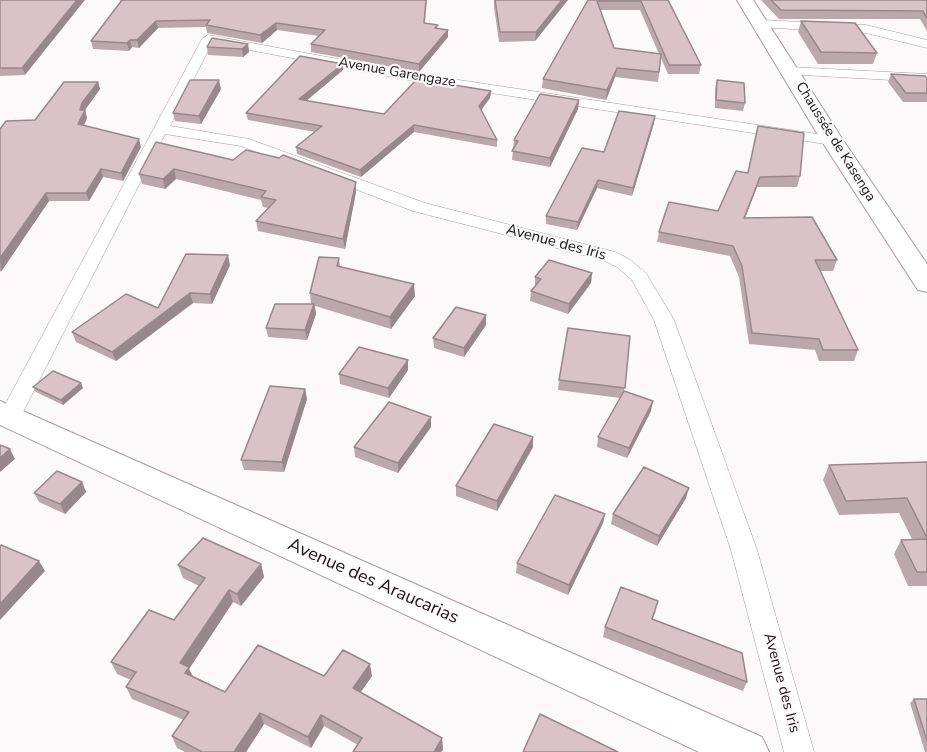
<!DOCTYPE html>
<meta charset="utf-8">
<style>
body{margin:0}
canvas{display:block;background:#fdf8fa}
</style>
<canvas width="927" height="752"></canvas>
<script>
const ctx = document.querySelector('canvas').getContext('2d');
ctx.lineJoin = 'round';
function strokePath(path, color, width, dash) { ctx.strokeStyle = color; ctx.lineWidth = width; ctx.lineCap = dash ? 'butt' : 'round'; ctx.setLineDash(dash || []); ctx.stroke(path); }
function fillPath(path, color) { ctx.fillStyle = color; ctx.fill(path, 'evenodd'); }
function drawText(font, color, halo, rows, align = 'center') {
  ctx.font = font + ' "Nunito Sans",sans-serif'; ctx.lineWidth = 4.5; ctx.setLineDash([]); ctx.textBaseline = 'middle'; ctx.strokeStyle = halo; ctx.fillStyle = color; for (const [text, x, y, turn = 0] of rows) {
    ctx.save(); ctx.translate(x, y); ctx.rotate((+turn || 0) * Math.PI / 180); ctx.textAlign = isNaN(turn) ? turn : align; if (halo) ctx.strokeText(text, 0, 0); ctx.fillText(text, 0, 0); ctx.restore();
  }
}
const street = new Path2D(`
 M761 20 866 25 927 40V48L866 33 757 27V21Z
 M208 35 419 74 837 137 840 140 837 143 832 145 419 82 212 43 170 126 249 139 425 203 615 252 629 259 646 273 674 320 757 550 814 752H784L731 550 654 320 632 280 617 267 603 260 413 211 241 146 165 134 21 416 18 422 10 424 2 422 0 414 202 39Z
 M790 67 927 74V82L785 74V68Z`);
const secondary = new Path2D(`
 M737 0H753L843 140 927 264V292L918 290 914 284 821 140Z
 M0 401 762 737 769 752H699L0 425Z`);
strokePath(street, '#ac989d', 1);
strokePath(secondary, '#ac989d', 2);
fillPath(street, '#fff');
fillPath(secondary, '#fff');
fillPath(new Path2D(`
 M0 0 25 75 0 76Z
 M119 0H427L425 23 438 29 448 30V37L419 72 311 52V44L319 36 277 30 262 43 207 33 206 27 158 28 139 48 132 47 129 51 93 49 91 41 121 1Z
 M494 0H568L535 41 499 42 494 7Z
 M588 0H668L701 65 699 74H668L661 58 658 82 615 77 606 100 542 88 543 79ZM600 10H640L659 54 614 48Z
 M761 0H927V31L920 19H779Z
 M801 21 877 53 873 64H818L798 32Z
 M248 44 249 52 243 57 208 55 207 47Z
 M343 70 306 101 384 114 491 91 490 98 481 110 497 140V147L414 132 361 177 297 154 296 147 315 132 248 120 246 113Z
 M891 74 927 78V102H903L888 82Z
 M717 80 745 103 743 111 715 108V89Z
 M98 82 100 89 85 110 87 118 84 126 141 147 123 181 103 177 89 201H49L0 272V129L35 120Z
 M221 89 201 124 175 121 173 113Z
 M579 100 578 109 550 167 512 160 514 140Z
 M654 123 632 196 597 188 577 230 546 224V216L604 152Z
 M156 142 356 192 345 249 258 231 256 221 268 208 263 207 261 200 176 179 165 189 142 184 139 174Z
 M748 173 800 176 797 187H757L745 218 837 260 833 271H820L858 350 854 361H819L815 350 749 344 739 277 730 256 657 242 659 232 718 211Z
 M339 258 340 266 415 296 391 329 315 306 316 314 307 340 268 337 266 328 311 304 310 293Z
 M230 265 212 304 193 303 116 361 76 342 72 332 158 308Z
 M592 273 591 283 568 314 530 301 531 291 535 287V277Z
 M486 325 464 357 434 348 433 338Z
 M630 336 624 391 651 411 627 458 597 447 598 437 620 398 558 390 559 380Z
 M408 370 389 398 340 384 339 374Z
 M33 387 83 388 63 405 36 392Z
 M305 389 307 399 284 472 244 470 241 460Z
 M431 427 398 473 355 457 354 447Z
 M533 447 497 511 456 496V486Z
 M927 462V586H908L894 554 901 540 912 539 899 513 839 515 823 480 829 465Z
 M82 482 86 492 65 514 39 502 34 493Z
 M686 498 657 546 611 524 613 514Z
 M605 514 603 523 568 595 516 573 517 563Z
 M261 564 264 577 241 606 233 602 189 669 193 676 225 692 324 676H372L360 693 442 738 443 750 358 745 324 726 311 748 264 724 246 752H185L177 748 172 736 184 720 132 699 126 687 131 680 117 674 111 662 174 620 199 586 183 578 178 565Z
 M656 611 652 620 747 682 743 691 603 637 605 627Z
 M914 699H927V752H925L910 703Z`), '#bba8ad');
fillPath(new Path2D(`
 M77 0H85L25 75 22 68Z
 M562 0H568L535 41 536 32Z
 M156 21 158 28 139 48 137 40Z
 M276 23 277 30 262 43 260 35Z
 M448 30V37L419 72V64Z
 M130 40 132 47 129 51 127 43Z
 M248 44 249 52 243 57 242 49Z
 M343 64V70L300 106 299 99Z
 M617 68 615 77 606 100 607 90Z
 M219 80 221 89 201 124 199 116Z
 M98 82 100 89 84 111 85 110 87 118 80 132 78 124 80 110 82 103Z
 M491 91 490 98 479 113V106Z
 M579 100 578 109 550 167V158Z
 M655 116 654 123 632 196 633 188Z
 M414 125V132L361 177 360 170Z
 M139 139 141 147 123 181 121 173Z
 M101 169 103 177 89 201 86 193Z
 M174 169 176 179 165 189 163 179Z
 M760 177 757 187 741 228 744 218Z
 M598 180 597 188 577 230 578 222Z
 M356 182V192L345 249 343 239Z
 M46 193 49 201 1 272 0 258Z
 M228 255 230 265 212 304 210 294Z
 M592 273 591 283 568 314 569 304Z
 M414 284 415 296 391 329 390 317Z
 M190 293 193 303 116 361 112 352Z
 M314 304 316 314 307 340 305 330Z
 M486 315V325L464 357V348Z
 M408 360V370L389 398 388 388Z
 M81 383 83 388 63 405 61 400Z
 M305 389 307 399 284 472 282 462Z
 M653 401 651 411 627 458 629 448Z
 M431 417V427L398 473V463Z
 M533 437V447L497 511V501Z
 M10 449 15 459 0 472V458Z
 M82 482 86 492 65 514 60 504Z
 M689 488 686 498 657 546 659 536Z
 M605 514 603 523 568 595 569 585Z
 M39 561 45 571 0 620V604Z
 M261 564 264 577 241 606 237 594Z
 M229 590 233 602 189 669 194 679 190 685 180 663Z
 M370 664 372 676 355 700 353 688Z
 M260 713 264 724 246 752H234Z
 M321 715 324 726 311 748 308 737Z
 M442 738 443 750 441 752H434Z`), '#98888d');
const building = new Path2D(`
 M0 0H77L22 68H0Z
 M122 0H426L424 23 438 25 435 28 448 30 419 64 311 44 325 30 276 23 260 35 206 25 210 20 156 21 137 40H130L127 43 91 41Z
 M495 0H562L536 32H500Z
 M588 0H668L701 65H669L641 1H597L614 48 661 54 659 72 617 68 607 90 543 79Z
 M771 0H927V18L923 11 781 10Z
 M801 21 855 23 877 53 821 52Z
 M212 38 248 44 242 49 207 47Z
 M300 56 343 64 299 99 309 101 384 114 417 79 491 91 479 106 497 140 414 125 360 170 296 147 322 126 246 113Z
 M891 74 925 76 927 78V93H906Z
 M190 80H219L199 116 173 113Z
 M717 80 744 83 745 103 716 100Z
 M64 82H98L82 103 80 110H85L78 124 139 139 121 173 101 169 86 193H46L0 258V129L6 121 35 120Z
 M540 94 579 100 550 158 512 151 518 141 514 140Z
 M619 111 655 116 633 188 598 180 578 222 546 216 582 148 604 152Z
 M758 126 804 133 800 176 760 177 744 218 812 217 837 260H815L858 350H823L819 339 752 333 742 266 733 246 659 232 669 202 718 211 736 171 748 173Z
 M156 142 233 160 246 150 279 158 283 155 356 182 343 239 256 221 276 200 261 197 266 191 174 169 163 179 139 174Z
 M186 254 228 255 210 294 190 293 112 352 72 332 126 294 158 308Z
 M319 257 339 258 337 266 414 284 390 317 310 293Z
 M549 260 592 273 569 304 531 291 541 279 535 277Z
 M275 304H314L305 330 266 328Z
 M456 307 486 315 464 348 433 338Z
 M568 328 630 336 625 388 559 380Z
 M359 347 408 360 388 388 339 374Z
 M53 371 81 383 61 400 33 387Z
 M270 386 305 389 282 462 241 460Z
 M624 391 653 401 629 448 598 437Z
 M389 402 431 417 398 463 354 447Z
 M494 424 533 437 497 501 456 486Z
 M0 445 10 449 0 458Z
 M927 462V538L907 498 846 501 829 465Z
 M644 467 689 488 659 536 613 514Z
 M57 471 82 482 60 504 34 493Z
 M555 495 605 514 569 585 517 563Z
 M203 538 261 564 237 594 229 590 180 663 189 667 185 673 225 692 258 645 324 676 343 650 370 664 353 688 442 738 434 752H353L362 738 321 715 308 737 260 713 234 752H202L172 736 189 712 126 687 136 672 111 662 149 610 174 620 205 578 178 565Z
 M927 539V572H917L901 540Z
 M1 545 39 561 0 604V547Z
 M621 587 658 601 652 619 742 653 747 682 605 627Z
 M914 699H927V741Z
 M540 714 618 752H523Z`);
fillPath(building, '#d9c3c9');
strokePath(building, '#98888d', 1.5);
drawText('14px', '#1b1416', '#fdf8fa', [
 ["Avenue Garengaze",397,73,10],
 ["Chaussée de Kasenga",835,142,58]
]);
drawText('15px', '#1b1416', '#fdf8fa', [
 ["Avenue des Iris",556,243,15],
 ["Avenue des Iris",781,683,75]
]);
drawText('18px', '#1b1416', '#fdf8fa', [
 ["Avenue des Araucarias",373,582,24]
]);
</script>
